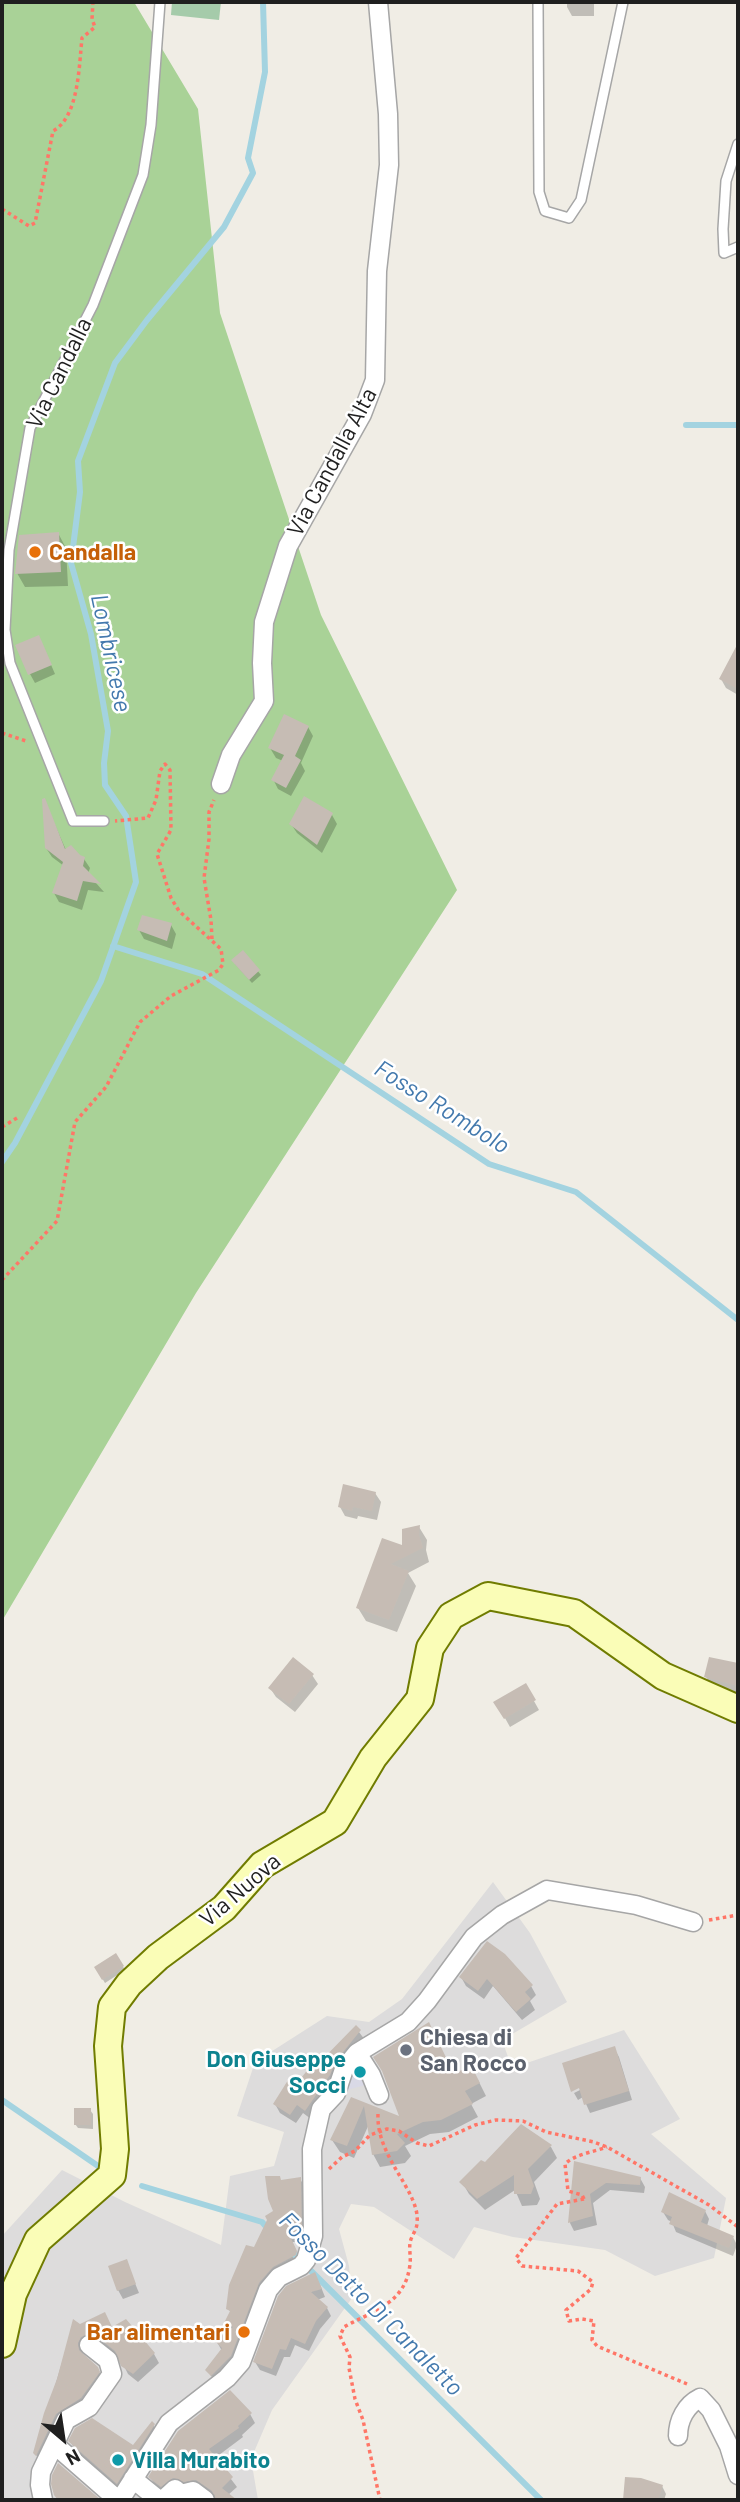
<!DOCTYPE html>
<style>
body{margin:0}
#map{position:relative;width:740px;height:2502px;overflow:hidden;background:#f0ede5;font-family:Barlow,sans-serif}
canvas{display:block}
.frame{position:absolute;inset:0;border:4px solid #1f1f1f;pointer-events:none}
.north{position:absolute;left:28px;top:2404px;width:70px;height:70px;-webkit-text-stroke:5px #fff;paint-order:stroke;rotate:151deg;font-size:19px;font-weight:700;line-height:28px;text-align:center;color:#1f1f1f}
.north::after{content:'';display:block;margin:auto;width:24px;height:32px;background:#1f1f1f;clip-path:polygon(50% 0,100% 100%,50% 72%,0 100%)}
</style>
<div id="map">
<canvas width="740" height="2502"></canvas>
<div class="frame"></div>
<div class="north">N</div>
</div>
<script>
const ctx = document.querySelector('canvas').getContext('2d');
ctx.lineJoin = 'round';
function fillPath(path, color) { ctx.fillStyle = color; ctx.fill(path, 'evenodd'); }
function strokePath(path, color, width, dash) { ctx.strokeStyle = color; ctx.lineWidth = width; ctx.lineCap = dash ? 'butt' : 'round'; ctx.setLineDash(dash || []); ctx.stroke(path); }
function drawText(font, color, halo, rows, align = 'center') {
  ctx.font = font + ' Barlow,sans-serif'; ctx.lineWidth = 5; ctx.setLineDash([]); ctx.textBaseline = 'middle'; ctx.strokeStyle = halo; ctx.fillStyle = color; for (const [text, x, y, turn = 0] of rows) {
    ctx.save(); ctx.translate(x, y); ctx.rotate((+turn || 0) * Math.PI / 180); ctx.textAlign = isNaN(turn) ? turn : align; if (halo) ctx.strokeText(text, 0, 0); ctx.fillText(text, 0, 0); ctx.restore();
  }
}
fillPath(new Path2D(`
 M493 1882 530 1933 567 2002 502 2040 512 2068 624 2030 680 2119 651 2134 726 2198 714 2258 655 2276 605 2250 513 2237 474 2227 454 2259 374 2207 351 2204 339 2229 349 2266 352 2298 272 2410 251 2459 258 2500H2V2236L62 2170 125 2202 221 2245 230 2176 274 2166 284 2132 237 2116 255 2062 327 2016 369 2022 402 1999Z`), '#dddcdc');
fillPath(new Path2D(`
 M2 2H134L198 109 220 313 321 615 457 890 196 1293 2 1621Z`), '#a9d297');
fillPath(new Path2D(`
 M172 2H221L219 20 171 15Z`), '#a5cbaa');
fillPath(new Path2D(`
 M350 2063 380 2081 336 2093Z`), '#d9d9e6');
fillPath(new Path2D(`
 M567 2H594V16H572L567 7Z
 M58 533 66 548 68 586 25 587 17 573Z
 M43 646 55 674 35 683 30 674Z
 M731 659 738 663V695L726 688 721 679Z
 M308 727 313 736 301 763 305 771 291 796 278 789 273 779 283 761 276 758 270 748Z
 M44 800 66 850 84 859 90 868 88 874 104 892 88 890 82 910 59 902 54 893 64 866 52 857 46 848Z
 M332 815 337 824 322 853 297 833 291 824Z
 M171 925 176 934 172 949 144 939 139 930Z
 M243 953 261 975 252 983 235 964Z
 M375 1493 381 1502 377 1520 358 1516 357 1519 345 1516 340 1507Z
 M419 1527 427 1540 426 1550 429 1562 408 1573 416 1586 397 1632 366 1621 358 1608 383 1540 404 1547Z
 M710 1659 738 1665V1693L712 1686 706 1677Z
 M312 1675 318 1684 295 1712 276 1697 270 1688Z
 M525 1685 539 1710 510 1727 496 1702Z
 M488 1944 531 1986 536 1995 530 2001 535 2010 522 2020 493 1986 484 1999 466 1986 461 1977Z
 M116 1955 125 1970 105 1983 96 1968Z
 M356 2028 365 2040 311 2119 303 2113 296 2123 280 2113 275 2104 298 2085Z
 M614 2048 619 2057 632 2100 590 2113 583 2097 578 2100 574 2093 588 2086 586 2083Z
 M454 2076 478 2080 486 2096 471 2104 478 2117 449 2132 430 2134 405 2146 411 2156 405 2163 380 2167 373 2154 369 2124 354 2158 340 2152 332 2140 351 2099 403 2119Z
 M90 2110 93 2114V2129L78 2128 75 2124Z
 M521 2126 551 2147 557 2158 534 2182 540 2199 537 2205 522 2206 515 2190 485 2210 469 2194 462 2182 485 2164Z
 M576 2163 640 2178 645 2187 644 2193 610 2190 593 2203 597 2225 574 2231 570 2223Z
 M300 2179 305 2187V2242H292L300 2260 278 2275 235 2364 216 2383 207 2370 222 2351 217 2342 231 2331 226 2323 231 2313 228 2308 275 2212 282 2182Z
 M705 2211 709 2219 707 2226 733 2237 737 2245 733 2256 676 2232 672 2222 668 2220 663 2212Z
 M126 2261 139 2293 123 2299 118 2290Z
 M319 2282 325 2297 317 2300 327 2308 331 2316 320 2329 309 2351 295 2345 290 2357H284L276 2376 260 2370 255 2362Z
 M74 2322 80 2326 112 2329 154 2354 159 2363 138 2382 128 2374 120 2358 103 2344 96 2342 85 2346 82 2355 97 2368 102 2377 40 2462 35 2453Z
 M250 2414 255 2423 242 2435 243 2437 215 2458 237 2487 228 2495 234 2500H217L206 2490 167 2495 156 2486 150 2477Z
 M153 2425 161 2439 125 2496 78 2455 70 2441 133 2447Z
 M626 2479 662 2486 666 2494 664 2500H625Z`), '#0003');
strokePath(new Path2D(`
 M686 425H738
 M113 946 202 974 489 1164 576 1192 738 1320
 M2 1162 15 1143 101 981 136 882 126 816 105 785 104 763 108 731 91 634 71 563 80 492 78 461 115 363 147 320 224 227 253 173 248 158 265 72 263 2
 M2 2100 98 2166
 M142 2186 262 2222 269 2230
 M290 2250 541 2500`), '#a3d3e0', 6);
fillPath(new Path2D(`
 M59 532 61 572 15 574 19 535Z
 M39 635 52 665 28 675 15 645Z
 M738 643V689L719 679Z
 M284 714 309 726 295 756 301 760 286 788 271 780 284 755 268 748Z
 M304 796 333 813 317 845 289 824Z
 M45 798 65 849 71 845 80 855 85 857 83 866 101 884 83 881 77 901 52 893 63 862 45 848 42 799Z
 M142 915 172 923 167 941 137 930Z
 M243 950 260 970 249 980 231 960Z
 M343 1484 376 1492 372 1511 353 1507 352 1511 338 1507Z
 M420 1525 419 1535 423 1548 391 1564 409 1571 389 1620 356 1608 382 1538 402 1545V1529Z
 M293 1657 314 1674 289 1704 268 1688Z
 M709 1657 738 1663V1686L704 1677Z
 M526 1683 536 1700 504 1719 493 1702Z
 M487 1941 505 1954 533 1985 525 1992 531 1999 516 2012 487 1979 478 1991 459 1977Z
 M116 1953 124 1966 102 1980 94 1967Z
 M429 2022 454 2074 471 2065 480 2083 465 2091 473 2104 441 2120 423 2122 397 2134 405 2143 397 2151 372 2155 364 2106 347 2146 330 2140 351 2097 399 2116 382 2071 373 2057Z
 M356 2025 361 2030 335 2062 330 2075 305 2111 297 2105 290 2115 273 2104 290 2077 298 2082 309 2068 312 2070Z
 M615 2046 629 2091 584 2105 579 2088 571 2092 562 2063Z
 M74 2108H91V2125H74Z
 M521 2124 552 2145 528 2169 534 2186 531 2194H514V2175L477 2199 459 2182 481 2160 485 2162Z
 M574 2161 641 2177 640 2185 606 2183 590 2194 593 2216 568 2223Z
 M265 2176H280L281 2180 301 2177 302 2234H289L297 2251 296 2255 273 2267 259 2283 231 2356 211 2376 205 2370 222 2348 215 2341 233 2327 224 2323 230 2311 226 2309 229 2285 246 2245 254 2247 267 2220 265 2216 273 2211 268 2199Z
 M669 2192 706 2210 701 2222 734 2236 729 2248 669 2224 672 2217 661 2212Z
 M127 2259 136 2284 117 2291 108 2266Z
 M315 2272 322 2289 311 2292 328 2307 316 2321 305 2344 291 2338 286 2350 280 2349 272 2369 253 2362 278 2296 286 2286Z
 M105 2312 112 2327 126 2319 155 2353 133 2374 121 2366 115 2351 96 2336 90 2334 81 2337 78 2343 79 2350 98 2367 100 2372 81 2398 56 2414 36 2456 33 2453 44 2413 57 2379 73 2319 80 2324Z
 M230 2390 252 2413 238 2426 239 2428 209 2449 233 2477 222 2488 237 2500H216L212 2491 196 2480 184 2482 173 2478 161 2487 148 2477 178 2431Z
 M92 2418 133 2445 152 2421 155 2424 117 2484 68 2441 75 2428Z
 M58 2463 101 2500H58L54 2495 51 2484 52 2475Z
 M625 2477 641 2478 663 2485 658 2500H623Z`), '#c6bcb4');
const lane = new Path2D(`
 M538 2 539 192 545 211 569 218 581 200 623 2
 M738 144 726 181 723 229 724 253 738 247
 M104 821H73L10 663 5 630 9 550 30 428 93 305 143 175 151 125 160 2`);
const street = new Path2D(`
 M221 784 231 755 264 701 262 663 264 622 288 546 362 414 375 380 377 271 389 165 388 114 378 2
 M357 2053 371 2075 379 2095
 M678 2436C678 2420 686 2405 700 2398L711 2410 729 2446 738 2475
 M55 2445 118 2500
 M133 2479 159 2500
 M43 2500 40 2485 41 2472 66 2420 89 2407 112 2374 108 2360 89 2345
 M120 2500 169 2423 227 2378 241 2362 268 2290 279 2277 301 2266 306 2260 313 2236 312 2149 321 2109 336 2093 344 2069 357 2053 408 2022 427 2001 474 1937 502 1915 547 1890 636 1905 693 1922
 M163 2500 175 2489 181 2494 193 2491 205 2500`);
const secondary = new Path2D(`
 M2 2344 13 2294 38 2240 112 2175 115 2149 108 2046 112 2007 129 1984 158 1957 224 1908 262 1865 335 1822 373 1758 420 1699 430 1648 451 1616 488 1596 574 1613 663 1676 738 1709`);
strokePath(lane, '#a6a6a6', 12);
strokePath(street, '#a6a6a6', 21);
strokePath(secondary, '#707c00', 30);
strokePath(new Path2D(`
 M2 209 29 226 35 223 53 131C79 117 79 65 82 38L95 27 92 19 93 2
 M2 733 26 741
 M212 939 211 920 204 878 209 839V812L214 800
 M2 1127 17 1118
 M2 1280 57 1221 75 1122 106 1087 140 1022 171 996 219 970 223 964 221 949 179 911 171 898 157 854 171 830 170 770 165 764 160 771 156 800 148 818 115 821
 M709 1920 738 1915
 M378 2114C376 2158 421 2192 417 2223 417 2230 411 2236 410 2243 409 2250 411 2257 410 2264 406 2304 372 2311 344 2327L340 2336 350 2357 349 2368 355 2399 363 2420 380 2500
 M329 2169 342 2157 355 2151 370 2135 387 2129 399 2131 417 2143 429 2146 475 2125 496 2120 523 2121 546 2132 594 2142 607 2147 709 2205 738 2227
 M584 2199 557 2204 516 2258 522 2266 578 2271 593 2282 591 2289 566 2310 569 2321 582 2319 594 2321 592 2340 597 2346 687 2384
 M584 2199 582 2195 568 2191 565 2164C575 2154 594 2152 607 2147`), '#ff7667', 3.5, [3.5, 3.5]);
strokePath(lane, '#fff', 9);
strokePath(street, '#fff', 18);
strokePath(secondary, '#fafdb7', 26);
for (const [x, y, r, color] of [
 [35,552,7,"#e8710a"],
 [406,2050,7,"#6b7280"],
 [360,2072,7,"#0f9aa8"],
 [244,2332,7,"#e8710a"],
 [118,2460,7,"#0f9aa8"]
]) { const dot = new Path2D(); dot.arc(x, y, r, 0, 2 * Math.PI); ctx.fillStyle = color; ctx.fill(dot); strokePath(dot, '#fff', 2.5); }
drawText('23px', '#1f1f1f', '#fff', [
 ["Via Candalla",59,373,-64],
 ["Via Candalla Alta",332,462,-62],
 ["Via Nuova",240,1890,-41]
]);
drawText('bold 23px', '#c56008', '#fff', [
 ["Candalla",49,552],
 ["Bar alimentari",230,2332,"right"]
], 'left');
drawText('bold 23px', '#5b616d', '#fff', [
 ["Chiesa di",420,2037],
 ["San Rocco",420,2063]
], 'left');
drawText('bold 23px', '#0d838f', '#fff', [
 ["Don Giuseppe",346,2059],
 ["Socci",346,2085],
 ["Villa Murabito",132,2460,"left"]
], 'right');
drawText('italic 24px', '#4379ad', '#fff', [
 ["Lombricese",111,653,78],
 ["Fosso Rombolo",442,1107,32],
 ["Fosso Detto Di Canaletto",371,2304,45]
]);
</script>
